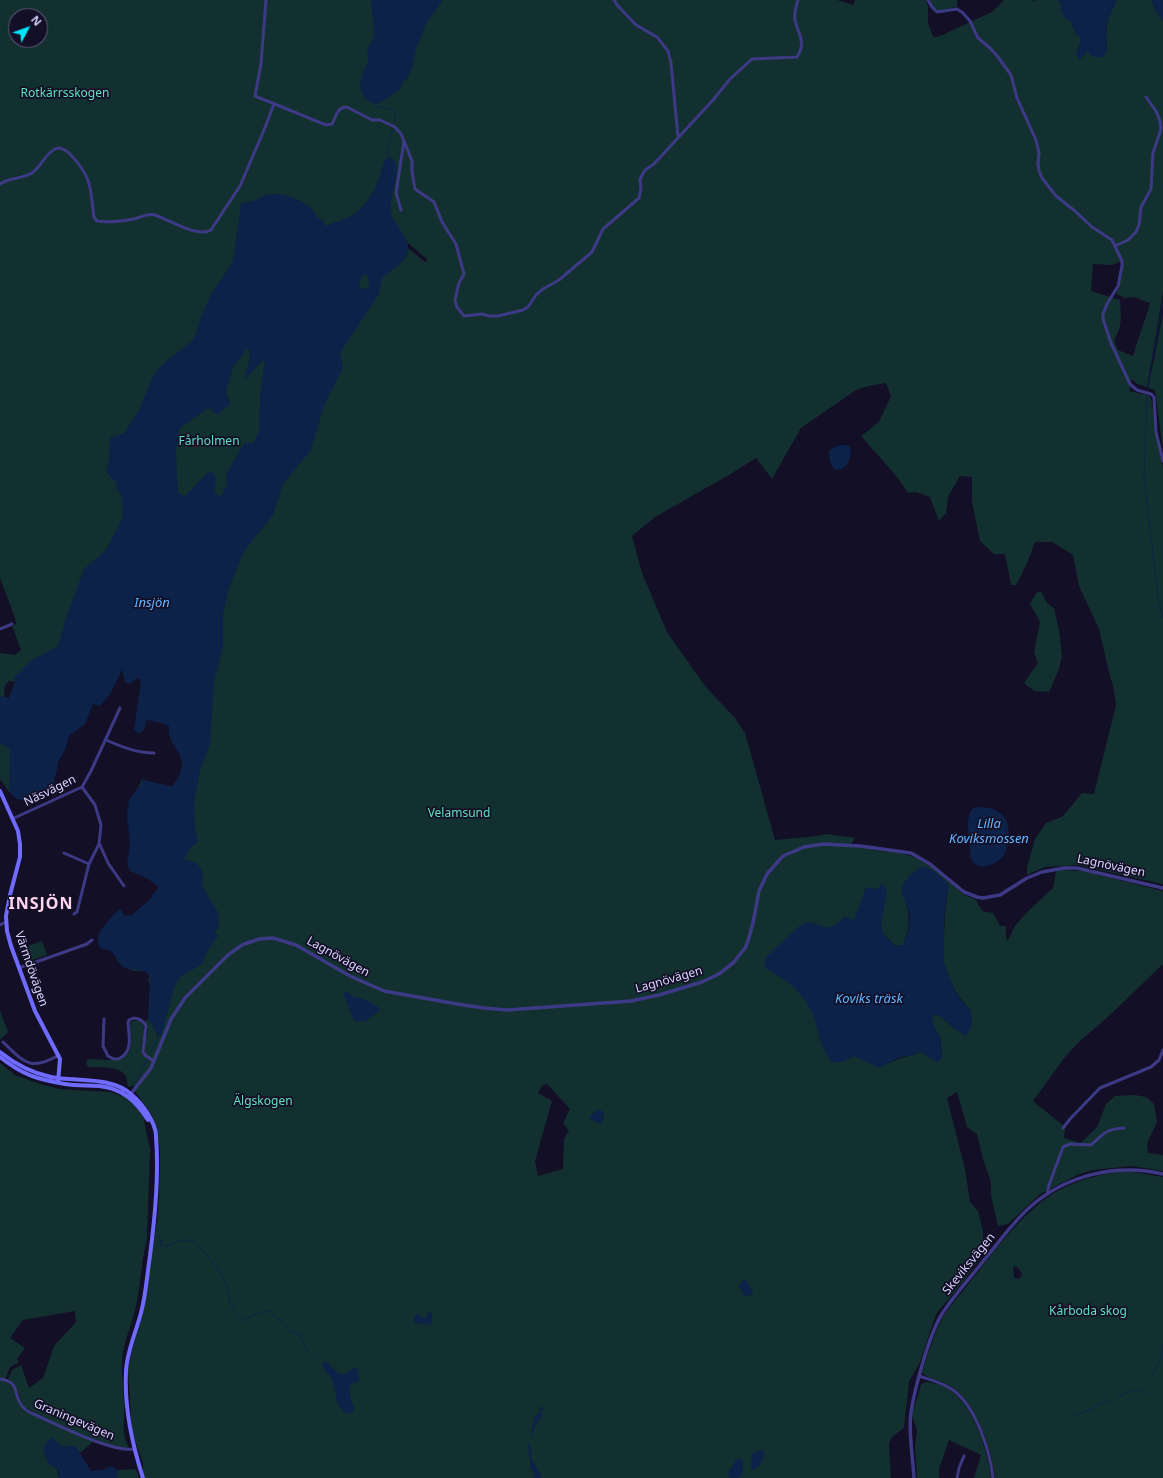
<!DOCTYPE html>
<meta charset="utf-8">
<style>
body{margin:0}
#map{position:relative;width:1163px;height:1478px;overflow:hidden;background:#130f26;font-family:"Noto Sans",sans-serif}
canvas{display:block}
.north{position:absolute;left:8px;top:8px;width:40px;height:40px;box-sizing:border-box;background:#130f26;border:1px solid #625e7d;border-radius:50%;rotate:49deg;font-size:11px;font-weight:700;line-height:16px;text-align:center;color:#d9d4ff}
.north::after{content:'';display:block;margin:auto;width:14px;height:18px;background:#00e5ff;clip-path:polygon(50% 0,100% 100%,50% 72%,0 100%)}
</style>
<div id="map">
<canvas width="1163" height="1478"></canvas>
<div class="north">N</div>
</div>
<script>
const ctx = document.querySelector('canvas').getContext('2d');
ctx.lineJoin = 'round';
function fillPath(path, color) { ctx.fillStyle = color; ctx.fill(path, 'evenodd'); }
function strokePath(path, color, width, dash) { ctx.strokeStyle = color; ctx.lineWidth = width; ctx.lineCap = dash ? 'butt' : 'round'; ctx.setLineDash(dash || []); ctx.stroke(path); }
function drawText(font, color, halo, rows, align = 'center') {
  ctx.font = font + ' "Noto Sans",sans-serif'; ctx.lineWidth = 3.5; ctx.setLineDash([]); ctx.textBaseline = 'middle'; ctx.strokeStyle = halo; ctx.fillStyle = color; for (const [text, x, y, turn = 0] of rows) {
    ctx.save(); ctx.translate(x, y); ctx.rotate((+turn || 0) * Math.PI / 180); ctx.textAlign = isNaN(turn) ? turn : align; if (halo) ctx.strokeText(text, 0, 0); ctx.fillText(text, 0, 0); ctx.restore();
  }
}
fillPath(new Path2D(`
 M0 0H837L853 5 855 0H926L928 6V23L933 37 940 36 992 12 1004 0H1032L1034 1 1036 0H1058C1067 9 1072 23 1076 35L1080 36V45L1076 53 1081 58 1086 52 1107 47C1106 36 1105 26 1110 15 1111 10 1115 5 1116 0H1152L1154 7 1163 21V292L1147 387 1137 384 1132 379 1129 391 1148 395 1151 398 1153 408 1155 430 1163 467V884L1077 865 1045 867 1027 875V867L1035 839 1046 823 1062 817 1082 793 1094 794 1116 705 1113 686 1109 672 1099 629 1079 586 1073 555 1052 542H1035C1030 557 1024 571 1016 585H1011L1005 554H994L980 541 972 502V477L960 476 948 497 946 513 939 521 930 497 916 492 908 493 897 477 861 436 879 422 891 396 886 383 869 386 856 390 801 428 772 479 756 458 729 475 655 517 632 536 642 573 667 632 705 686 735 718 745 733 775 840 817 836 826 834 855 838 851 844 870 846 871 850 901 853 914 857 934 868 963 894 976 900 982 911 993 913 1000 926H1006V939L1008 940 1015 926 1025 914 1053 888 1056 871 1063 870 1083 871 1163 891V964L1110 1015 1080 1041 1065 1057 1033 1101 1065 1127 1064 1138 1081 1143 1097 1127 1106 1104 1115 1096 1135 1095 1146 1097 1154 1104 1157 1122 1147 1143 1148 1153 1163 1155V1171L1132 1166 1093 1170 1077 1175 1040 1194 1008 1224 998 1226 991 1196V1182L983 1159 977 1134 967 1127 957 1092 947 1098 965 1169 970 1202 978 1211 983 1231V1254L963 1282 936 1314 920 1362 909 1382 904 1428 892 1437 889 1443 891 1478H145L143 1472V1463L132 1432 128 1370 131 1354 143 1314 157 1220 159 1197 160 1152 158 1136 153 1117 133 1088 134 1085 128 1087C127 1084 127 1080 126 1077 121 1065 99 1068 88 1067L86 1063 88 1059C107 1059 132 1067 131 1039 131 1033 129 1026 131 1021H140C153 1034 132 1048 148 1059L144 1049 148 1030 145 1022 148 1019 152 1024 158 1036 150 985 148 981 149 977 148 972 144 970C135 974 121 967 116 959L123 952 167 889 132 798 142 780 162 786 178 795 189 764 149 671 118 659 88 691 9 792 0 779V653L15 655 21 650 12 626 16 624 15 618 0 578ZM16 16H40V40H16ZM1085 221 1113 239 1123 263 1119 286 1116 294 1125 298 1134 297 1150 303C1145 321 1138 338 1133 356L1118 350 1114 340C1123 325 1121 317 1120 300L1091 291 1093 264 1112 265 1122 261 1112 240ZM403 235 407 242 428 260 425 262 408 248ZM9 681 15 682 9 698 4 697 5 685ZM949 884C945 905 944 925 944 945 944 951 943 958 944 964 948 982 959 998 971 1011L954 1028 940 1016 933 1014 932 1022 940 1038 942 1058 932 1057 921 1052C910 1056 899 1058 889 1063L887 937 895 946 903 945C911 926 910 915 904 896ZM547 1084 570 1109 563 1123 569 1131 564 1139 563 1169 538 1176 535 1161 552 1101 538 1093 542 1086Z
 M929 0H957V7C941 8 940 18 929 0Z
 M1163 314V450L1155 390 1148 388Z
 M1041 591 1047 603 1054 608 1059 630 1062 656 1059 669 1049 692 1034 691 1024 683 1038 663 1034 652 1040 622 1030 604 1036 593Z
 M42 941 47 955 24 963 19 949Z
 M0 1011 8 1032 0 1040Z
 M0 1063 15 1075 37 1083 59 1089 111 1092 125 1097 135 1105 145 1119 144 1121 150 1149 147 1239C141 1261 141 1284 136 1306 132 1324 124 1341 122 1359 121 1378 125 1396 124 1414 124 1426 122 1437 129 1447 114 1452 42 1417 26 1408 17 1400 21 1386 8 1379L12 1370 21 1365 29 1388 43 1378 54 1346 76 1322 75 1311 23 1320 10 1338 25 1348 17 1359 19 1362 10 1367 6 1378H0Z
 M1116 1172H1133L1163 1177V1478H995C992 1450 976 1404 952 1387 943 1380 929 1381 922 1372 928 1355 933 1337 941 1321 948 1307 961 1294 970 1282 993 1253 1018 1218 1048 1197 1068 1183 1092 1176 1116 1172ZM1016 1266 1022 1273 1021 1277 1018 1279 1014 1278 1013 1267Z
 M0 1380C19 1382 13 1400 25 1410L93 1442 80 1453 75 1446 63 1447 51 1438 50 1465C59 1469 57 1470 59 1478H0Z
 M927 1382C933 1383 939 1384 945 1387 972 1401 988 1449 991 1478H974L981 1455 949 1440 939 1469V1478H917L915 1447 917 1431 912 1414 921 1385 923 1383Z
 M136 1469 139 1478H117V1476L118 1470Z`), '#12302f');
fillPath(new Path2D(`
 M371 0H443L426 24 416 49 412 68 407 79 402 82 401 88C397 91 382 103 378 103 374 104 370 102 367 100 355 89 362 72 369 60 363 47 374 44 374 33 374 22 372 11 371 0Z
 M1058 0H1116C1115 9 1106 19 1106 29 1105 39 1110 49 1103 57H1093L1088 52H1086L1081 59H1078L1076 53 1080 46V36L1076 35 1071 21 1065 19 1060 9 1061 3Z
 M1152 0H1163V21L1154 7Z
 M389 157C407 164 387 199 391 213 394 226 414 240 407 255 403 264 389 271 382 278L379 294 340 353 343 368 323 408 311 450 283 484 273 515 244 551 229 588 223 614V646L214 682 210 744 200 770 194 803 195 827 198 842 192 846 184 859 197 863 203 873 202 887 218 912 219 929 214 930 218 936 207 951 202 964 182 976 178 980 174 988 161 1036H158L152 1024 148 1019 150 977 146 972 123 967 111 951 100 948C99 945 98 944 98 941 96 932 113 915 120 909L125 916 132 915 148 901 159 887 148 879 130 871 127 865 130 842 127 816 129 800 144 780 170 786H173C176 781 182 771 182 765 182 751 166 741 169 726L158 722 147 720C143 726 148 729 139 733L134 730 141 681 138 678 131 683H125L122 669 111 693 100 706 93 704 85 724 69 736 65 750 58 762 57 770 54 779 55 782 52 790 48 792 44 791 31 802 17 799 9 792 10 750 6 746 0 744V695L4 698H9L15 682 13 678C20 673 25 665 32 660 40 655 50 651 58 646L66 618 84 569 106 550 122 519 123 506 121 494 117 490 116 482 106 472 109 459 110 437 123 434 138 412 154 374 166 361 185 347 195 337 200 319 211 294 233 262 241 203 253 201 265 195 278 194 292 197 299 200 311 208 318 218 324 221V224L326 226C335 222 349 219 357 212 373 199 379 180 384 161ZM366 274 368 277 369 287 367 289 361 288 359 285 362 276ZM244 348 250 351 249 362 244 380C252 374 257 364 265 359L260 398 259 431 253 443H244L226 474 227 485 221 496 214 493 216 478 210 471C201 478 194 488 185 496L178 493 176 453 179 429 208 408 218 415 230 404 226 391 234 365 243 355Z
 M842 445 849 446 851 449C850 460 848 469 836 470 830 466 829 459 829 451L836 446Z
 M979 807C1004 807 1013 823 1007 846 1006 850 1005 854 1002 857 995 866 976 872 971 858 970 854 970 849 970 845 969 834 965 820 972 809Z
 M921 867H927L941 877 949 885 946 900 944 923V963L954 989 960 999 971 1011 972 1026 966 1036 954 1028 940 1016 933 1014 932 1022 940 1038 942 1058 937 1062 921 1052 912 1055 898 1058 879 1068 854 1056 842 1062H831C828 1056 824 1051 822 1045 818 1036 817 1025 813 1015 802 991 787 980 765 968V958L798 927 809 922C828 928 829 932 844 917L854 920 866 887 877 889 882 884 887 891 881 924 883 933 895 946 903 945C908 935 911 923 909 912 907 904 901 896 902 888 904 879 914 872 921 867Z
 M346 991 354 997C362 997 373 1003 379 1008V1011L366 1021H354L343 993Z
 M599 1109 603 1112 604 1119 600 1124 589 1118 590 1116Z
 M745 1280 753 1291V1293L751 1295 744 1296 739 1286 742 1281Z
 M429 1312 432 1313V1323L430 1325 417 1323 414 1322V1315H419L424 1319 427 1317Z
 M325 1361C332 1365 337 1378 346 1373 350 1372 351 1369 354 1367L358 1370 359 1381 351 1384C347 1391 352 1403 355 1410L347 1414C334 1406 337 1392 332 1379 329 1373 322 1371 323 1363Z
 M541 1406 544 1408 541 1413 542 1416C535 1423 535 1430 530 1437L535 1416 539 1413Z
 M51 1437 63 1447 75 1446C81 1454 86 1463 91 1471L103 1470 110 1466 118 1470 117 1476V1478H59V1471L56 1468 50 1465 45 1457 43 1448Z
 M529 1441 532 1459 541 1475V1478H534L533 1472 530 1468C532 1460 526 1449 529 1441Z
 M761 1450 764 1452C764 1460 760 1466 753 1470L751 1467 752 1453Z
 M737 1459H741L743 1461V1472L739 1478H730L728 1476 729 1471Z`), '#0c2248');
strokePath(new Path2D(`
 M374 103 375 106 394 110 396 117 394 122
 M389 157 388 147 393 129
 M1148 391 1150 368 1163 303
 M1147 396 1144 477 1158 597 1163 617
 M150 1054 158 1036
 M132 1083 136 1081 147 1060
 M146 1231 150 1233
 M156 1235 159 1236 161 1241 160 1245C170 1250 178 1235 191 1241 202 1247 224 1275 227 1287 228 1290 227 1292 228 1296 229 1305 237 1315 244 1321L254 1315 268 1311 281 1321 287 1329 298 1334 301 1336 305 1348 323 1365
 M1152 1377 1160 1360 1163 1345
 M1117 1397 1133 1391 1140 1389 1147 1394
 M1074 1416 1111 1400`), '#0c2248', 1);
strokePath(new Path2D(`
 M266 0 261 64 255 96 326 125 332 124C336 117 337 107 347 107L372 120H380L395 127 401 134 404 141 396 193 401 210
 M614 0 618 6 636 25 657 37 668 51 671 63 678 137
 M928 0 932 7 937 12 957 9 963 13 970 21 978 38 990 48 998 57 1011 75 1017 98 1036 140 1039 153 1038 163 1039 171 1042 178 1056 196 1075 211 1092 227 1112 240 1122 261V266L1118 286 1107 304 1103 314V319L1111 343 1130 384 1137 390 1151 394 1154 397 1156 432 1163 461
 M404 141 412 161V172L415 189 434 202 442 222 456 244 464 274 459 283 455 300 457 307 464 316 482 314 489 316H498L523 310 528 307 536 295 543 289 559 280 592 252 603 229 639 198 641 189 640 179 645 170 654 164 689 126 713 100 730 79 752 59 797 57C807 41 798 35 795 20 794 13 796 6 798 0
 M0 184C10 177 22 179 32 173 41 167 45 154 55 149 66 143 83 169 87 178 92 189 92 205 94 217L97 221C109 223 123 221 134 219 142 217 148 213 155 215 170 220 197 238 211 230L240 186 264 130 274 104
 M1115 246 1128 240 1136 232 1139 225 1141 207 1151 189 1153 153 1161 129 1160 121 1156 111 1146 97
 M0 629 12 624
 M106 740C122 747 137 753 154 753
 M12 819 82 787 91 771 120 708
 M100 845 108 863 124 886
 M64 853 89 864
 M74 914 77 912 89 864 99 844 101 825 95 805 82 787
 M0 925 6 922
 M19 968 87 944 92 940
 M104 1019 103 1046 108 1056C112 1059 116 1060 120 1058 133 1052 129 1034 128 1023L129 1020C136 1016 143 1020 146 1026L143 1052 146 1056 154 1061
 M3 1042C24 1062 30 1072 59 1055
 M1063 1128 1070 1119 1100 1088 1151 1067 1159 1060 1163 1050
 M1047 1194 1049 1185 1063 1147 1070 1144 1091 1145C1104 1134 1105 1129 1124 1128
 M919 1376C931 1380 944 1383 953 1390 976 1407 990 1451 993 1478
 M0 1379C22 1382 12 1396 23 1407 25 1410 28 1411 31 1413 55 1423 111 1453 135 1449
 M957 1478 959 1468 964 1456`), '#3d3a85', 3);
strokePath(new Path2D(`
 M130 1095 151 1068 171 1019 185 998 228 955 242 945 259 939 273 938 296 945 350 976 384 991 457 1004 484 1008 507 1010 631 1001 659 995 702 982 719 974 733 963 745 948 748 941 753 923 759 891 767 874 783 856 804 847 823 844 860 846 911 853 930 864 964 892 977 897 983 898 1000 895 1027 878 1042 872 1064 868H1077L1163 888
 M914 1478C913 1458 908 1431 911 1412 915 1387 929 1335 942 1314 954 1295 971 1277 985 1259 999 1242 1013 1222 1030 1207 1066 1175 1117 1163 1163 1174`), '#3d3a85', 3.5);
strokePath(new Path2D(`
 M0 791 18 831 20 844V857L10 895 6 916 7 931 11 946 35 1011 60 1059 58 1082
 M0 1052C15 1064 32 1073 51 1077 77 1082 112 1076 132 1095 142 1103 156 1123 156 1136 159 1176 155 1216 150 1256 147 1275 146 1294 141 1313 136 1332 127 1351 126 1371 124 1408 132 1444 143 1478
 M0 1057C23 1075 36 1079 65 1084 76 1086 88 1085 99 1086 122 1088 136 1101 148 1120`), '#6f6bff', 4);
drawText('12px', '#5fe0c0', '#130f26', [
 ["Rotkärrsskogen",65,94],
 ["Fårholmen",209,442],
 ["Velamsund",459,814],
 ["Älgskogen",263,1102],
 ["Kårboda skog",1088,1312]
]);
drawText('12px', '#d9d4ff', '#130f26', [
 ["Näsvägen",50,791,-26],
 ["Lagnövägen",1111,866,12],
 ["Lagnövägen",338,957,29],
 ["Värmdövägen",31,969,71],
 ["Lagnövägen",669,980,-16],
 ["Skeviksvägen",969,1264,-51],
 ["Graningevägen",74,1420,23]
]);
drawText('italic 13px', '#62b6ff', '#130f26', [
 ["Insjön",152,603],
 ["Lilla",989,824],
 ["Koviksmossen",989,839],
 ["Koviks träsk",869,999]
]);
ctx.letterSpacing = '1px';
drawText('bold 16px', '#ffd6f0', '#130f26', [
 ["INSJÖN",41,904]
]);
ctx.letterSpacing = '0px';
</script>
